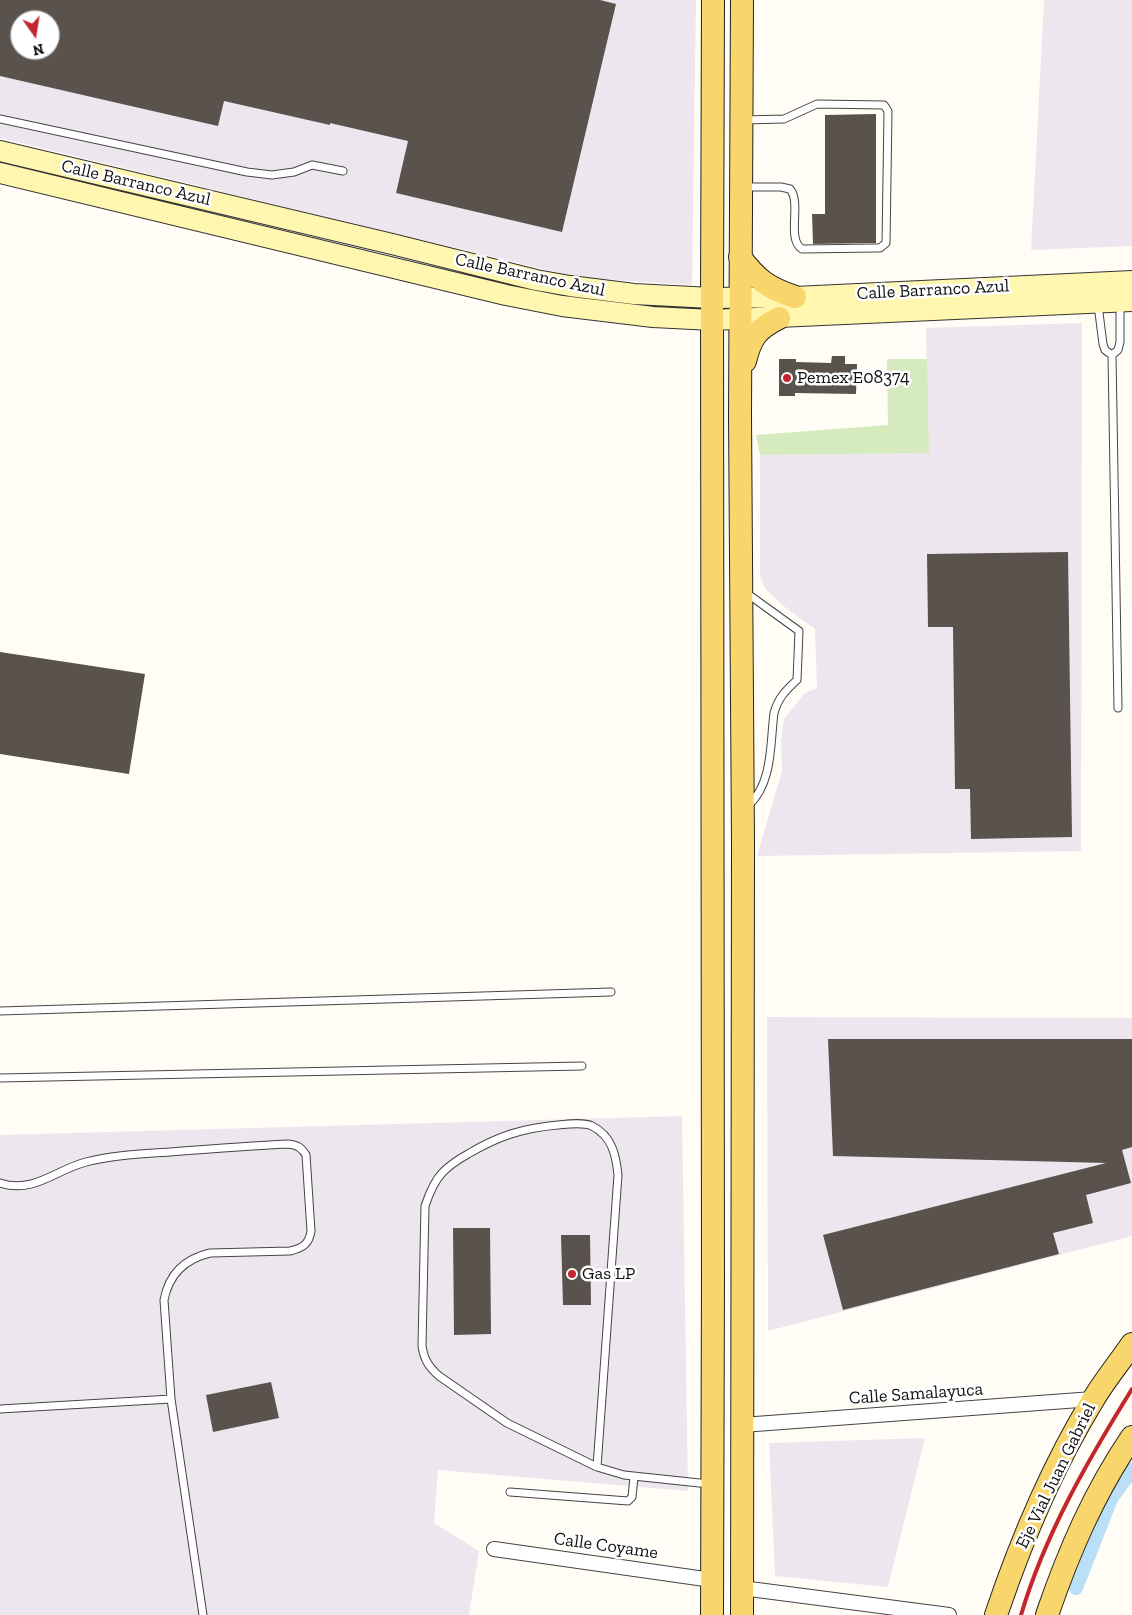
<!DOCTYPE html>
<style>
body{margin:0}
#map{position:relative;width:1132px;height:1615px;overflow:hidden;background:#fffdf5;font-family:"Zilla Slab",serif}
canvas{display:block}
.north{position:absolute;left:10px;top:10px;width:50px;height:50px;box-sizing:border-box;background:#fff;border:1px solid #a0a0a0;border-radius:50%;rotate:167deg;font-size:14px;font-weight:700;line-height:20px;text-align:center;color:#111}
.north::after{content:'';display:block;margin:auto;width:18px;height:22px;background:#c4262e;clip-path:polygon(50% 0,100% 100%,50% 72%,0 100%)}
</style>
<div id="map">
<canvas width="1132" height="1615"></canvas>
<div class="north">N</div>
</div>
<script>
const ctx = document.querySelector('canvas').getContext('2d');
ctx.lineJoin = 'round';
function fillPath(path, color) { ctx.fillStyle = color; ctx.fill(path, 'evenodd'); }
function strokePath(path, color, width, dash) { ctx.strokeStyle = color; ctx.lineWidth = width; ctx.lineCap = dash ? 'butt' : 'round'; ctx.setLineDash(dash || []); ctx.stroke(path); }
function drawText(font, color, halo, rows, align = 'center') {
  ctx.font = font + ' "Zilla Slab",serif'; ctx.lineWidth = 5; ctx.setLineDash([]); ctx.textBaseline = 'middle'; ctx.strokeStyle = halo; ctx.fillStyle = color; for (const [text, x, y, turn = 0] of rows) {
    ctx.save(); ctx.translate(x, y); ctx.rotate((+turn || 0) * Math.PI / 180); ctx.textAlign = isNaN(turn) ? turn : align; if (halo) ctx.strokeText(text, 0, 0); ctx.fillText(text, 0, 0); ctx.restore();
  }
}
fillPath(new Path2D(`
 M0 0H696L692 285 580 278 0 138ZM20 20H50V50H20Z
 M1044 0H1132V246L1031 250Z
 M1082 323 1081 851 757 856 782 771 781 739 784 719 805 693 817 688 815 629 786 608 766 590 760 576V455L928 453 926 328Z
 M767 1017 1132 1018V1236L768 1331Z
 M682 1116 688 1491 438 1470 434 1523 479 1551 469 1615H0V1135Z
 M925 1438 888 1587 775 1576 769 1443Z`), '#eee6ef');
fillPath(new Path2D(`
 M887 359H927L929 453 760 455 756 435 888 425Z`), '#d5ebbd');
strokePath(new Path2D(`
 M1076 1588 1111 1499 1132 1470`), '#b9e0f7', 14);
fillPath(new Path2D(`
 M0 0H600L616 4 562 232 396 193 408 141 330 123V125L224 101 218 126 0 76ZM20 20H50V50H20Z
 M876 114V243L813 244 812 214H825V115Z
 M832 356H845V364H857L856 394 795 393V396H779V359H796V362L831 363Z
 M1068 552 1072 837 971 839 970 789H955L953 627H928L927 554Z
 M0 652 145 674 129 774 0 754Z
 M828 1039H1132V1147L1122 1150 1131 1183 1086 1195 1093 1223 1053 1233 1059 1254 843 1310 823 1235 1106 1163 833 1156Z
 M453 1228H490L491 1334 454 1335Z
 M561 1235H590L591 1305H563Z
 M271 1382 279 1418 213 1432 206 1395Z`), '#5a524d');
const lane = new Path2D(`
 M0 119 247 172 272 175 294 172 312 165 343 171
 M744 120 784 119 817 104 884 105 888 111 886 243 880 248H875L802 249C786 239 802 203 790 189L781 187H744
 M1098 305 1103 344 1105 350 1112 355
 M745 592 799 631 797 680C786 690 778 698 774 713 770 744 773 782 749 805
 M1118 708 1112 355 1118 350 1120 342V304
 M0 1011 611 992
 M0 1078 582 1066
 M0 1183C34 1194 55 1170 86 1162 113 1155 142 1154 170 1152 209 1149 248 1146 288 1144 297 1145 301 1147 306 1155L311 1231C309 1244 303 1248 290 1251L210 1253C184 1259 169 1274 164 1300L171 1399 203 1615
 M0 1409 171 1399
 M597 1467 618 1175C616 1155 612 1136 592 1126 584 1122 568 1124 558 1125 523 1128 498 1136 468 1154 459 1159 450 1165 443 1172 434 1181 429 1194 425 1206L422 1346C424 1360 429 1367 439 1376L507 1423 597 1467 624 1475 709 1484
 M510 1492 628 1501 632 1497 634 1477`);
const street = new Path2D(`
 M742 1425 1093 1399
 M494 1549 712 1580
 M742 1588 949 1615`);
const secondary = new Path2D(`
 M0 151 392 244 536 280 570 286 634 294 712 298 795 297 1132 281
 M0 173 506 295 562 306 653 317 712 320 1132 301`);
const primary = new Path2D(`
 M742 0 740 415 743 843 742 1615
 M740 257C757 280 768 288 795 297
 M745 361C751 337 757 329 779 318
 M712 1615 713 1276 712 298 713 0
 M996 1615C1021 1541 1052 1467 1093 1400 1104 1381 1119 1363 1132 1344
 M1047 1615C1069 1551 1094 1493 1132 1437`);
strokePath(lane, '#444', 9);
strokePath(street, '#444', 16);
strokePath(secondary, '#333', 22);
strokePath(primary, '#222', 24);
strokePath(lane, '#fff', 7);
strokePath(street, '#fff', 14);
strokePath(secondary, '#fff6b0', 20);
strokePath(primary, '#f9d66b', 22);
strokePath(new Path2D(`
 M1021 1615C1045 1534 1088 1460 1132 1389`), '#c4262e', 4);
for (const [x, y, r, color] of [
 [787,378,5,"#c4262e"],
 [572,1274,5,"#c4262e"]
]) { const dot = new Path2D(); dot.arc(x, y, r, 0, 2 * Math.PI); ctx.fillStyle = color; ctx.fill(dot); strokePath(dot, '#fff', 2); }
drawText('18px', '#111', '#fff', [
 ["Calle Barranco Azul",136,183,13],
 ["Calle Barranco Azul",530,275,12],
 ["Calle Barranco Azul",933,290,-3],
 ["Calle Samalayuca",916,1394,-4],
 ["Eje Vial Juan Gabriel",1056,1476,-64],
 ["Calle Coyame",606,1546,8]
]);
drawText('18px', '#111', '#fff', [
 ["Pemex E08374",797,378],
 ["Gas LP",582,1274]
], 'left');
</script>
